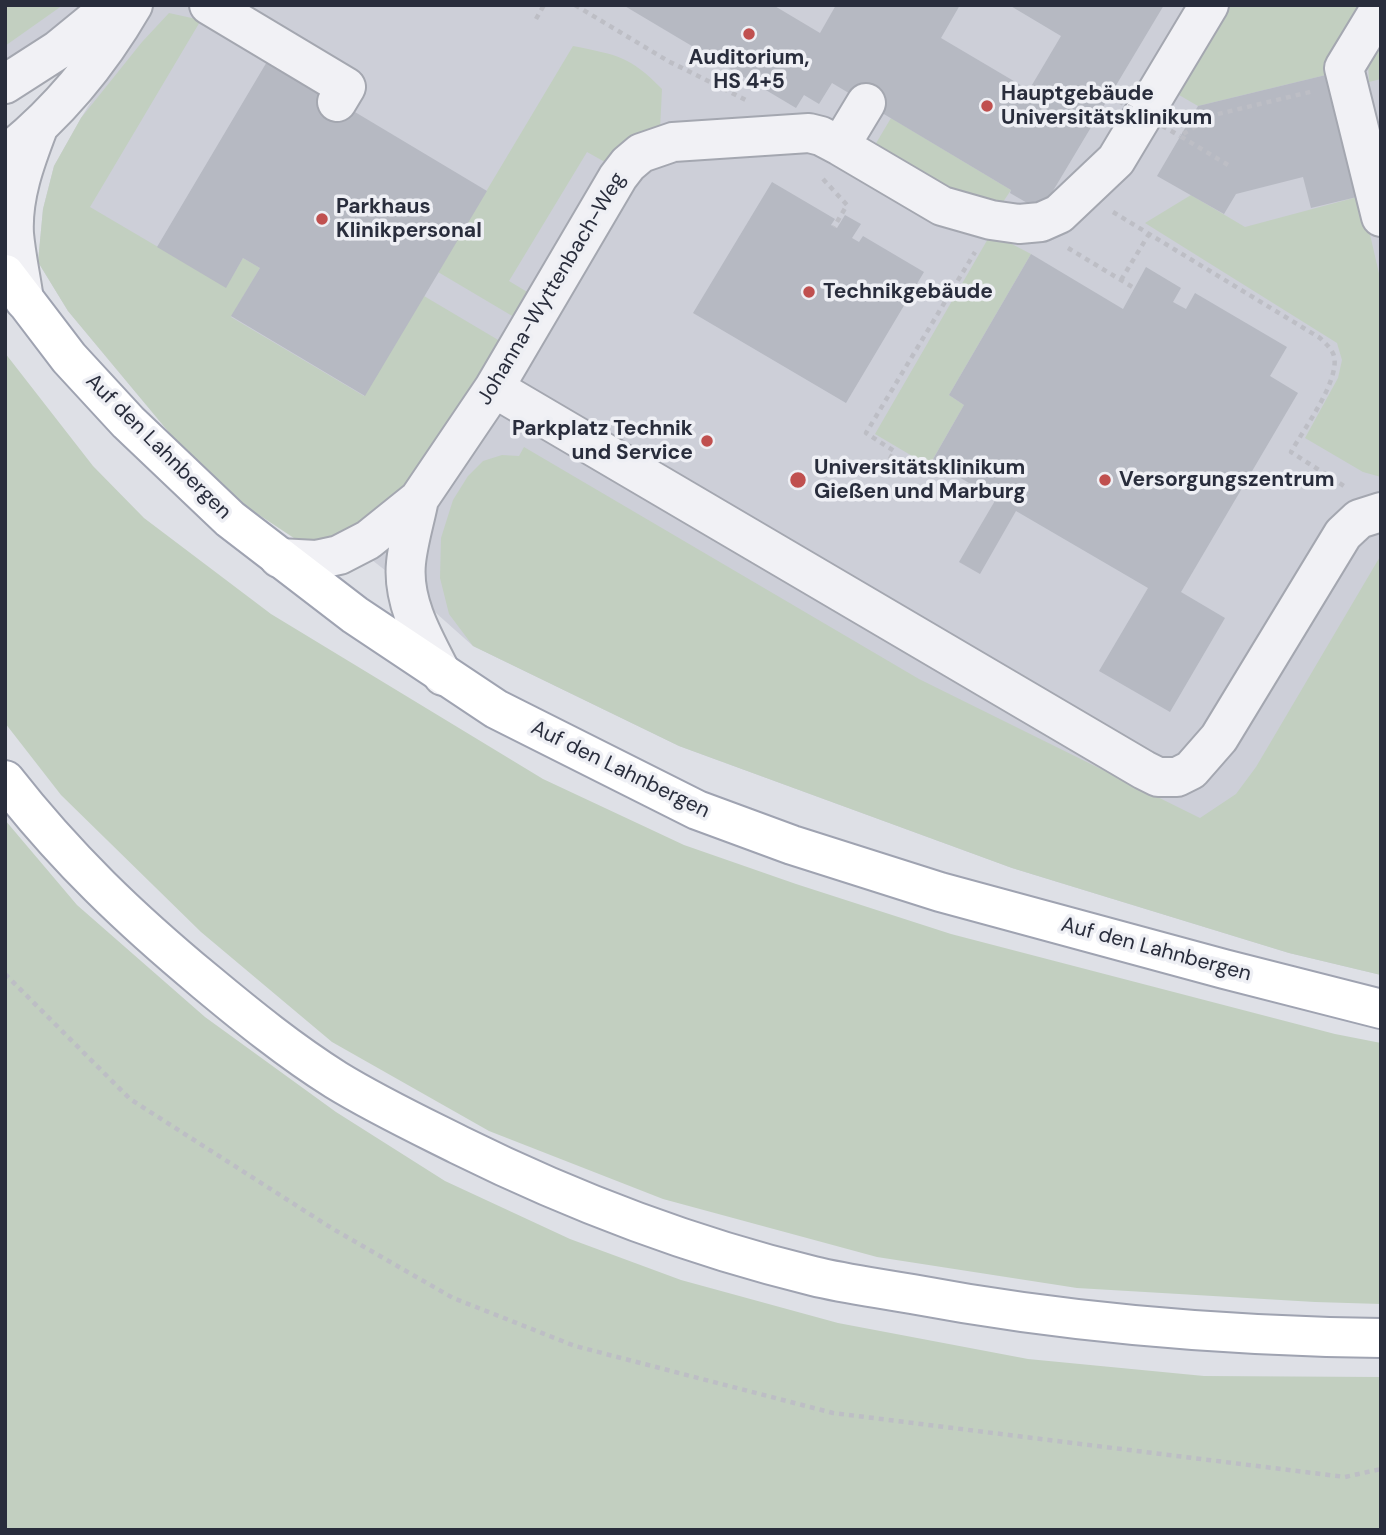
<!DOCTYPE html>
<meta charset="utf-8">
<style>
body{margin:0}
#map{position:relative;width:1386px;height:1535px;overflow:hidden;background:#dee0e6;font-family:"DM Sans",sans-serif}
canvas{display:block}
.frame{position:absolute;inset:0;border:7px solid #292d3c;pointer-events:none}
</style>
<div id="map">
<canvas width="1386" height="1535"></canvas>
<div class="frame"></div>
</div>
<script>
const ctx = document.querySelector('canvas').getContext('2d');
ctx.lineJoin = 'round';
function fillPath(path, color) { ctx.fillStyle = color; ctx.fill(path, 'evenodd'); }
function strokePath(path, color, width, dash) { ctx.strokeStyle = color; ctx.lineWidth = width; ctx.lineCap = dash ? 'butt' : 'round'; ctx.setLineDash(dash || []); ctx.stroke(path); }
function drawText(font, color, halo, rows, align = 'center') {
  ctx.font = font + ' "DM Sans",sans-serif'; ctx.lineWidth = 7; ctx.setLineDash([]); ctx.textBaseline = 'middle'; ctx.strokeStyle = halo; ctx.fillStyle = color; for (const [text, x, y, turn = 0] of rows) {
    ctx.save(); ctx.translate(x, y); ctx.rotate((+turn || 0) * Math.PI / 180); ctx.textAlign = isNaN(turn) ? turn : align; if (halo) ctx.strokeText(text, 0, 0); ctx.fillText(text, 0, 0); ctx.restore();
  }
}
fillPath(new Path2D(`
 M5 5H88L5 61Z
 M150 5H1381V975L1289 953 1012 868 679 746 473 646 408 588 350 543 244 505 187 454 68 311 38 262 43 209 54 166 81 118Z`), '#cdcfd8');
fillPath(new Path2D(`
 M5 5H63L5 46Z
 M1218 5H1371L1330 74 1198 106 1167 88Z
 M169 13 201 20 90 207 226 287 243 258 260 268 231 317 364 396 424 296 505 344 475 393 384 514 309 548 244 505 187 454 68 311 38 262 43 209 54 166 81 118 142 42Z
 M1381 41V79L1369 82 1368 63Z
 M573 46C617 55 630 56 662 89L660 130 612 166 587 152 509 281 534 296 519 320 438 272Z
 M891 118 1011 190 1001 205 949 188 875 145Z
 M1191 195 1245 227 1361 196 1381 282V477L1363 472 1305 438 1338 378 1342 360 1337 343 1145 223Z
 M989 237 1008 242 1031 254 949 395 964 405 929 466 875 434Z
 M5 353 93 466 144 518 271 614 543 779 684 845 796 884 951 934 1335 1034 1381 1043V1304L1315 1302 1077 1288 877 1257 663 1199 489 1131 332 1042 201 932 61 795 5 723Z
 M524 447 919 679 1200 818 1236 794 1256 767 1381 555V975L1289 953 1012 868 679 746 473 646 449 614 440 578 441 538 453 500 468 476 483 461 502 455 519 456Z
 M5 820 77 905 205 1017 336 1112 445 1181 570 1239 681 1280 838 1323 1028 1359 1204 1376 1381 1377V1530H5Z`), '#c2cfc0');
fillPath(new Path2D(`
 M623 5H773L820 33 836 5H960L941 38 1029 90 1061 36 1009 5H1164L1041 211 1010 193 1011 190 832 83 819 104 804 95 796 108Z
 M268 60 487 191 365 396 231 316 260 268 243 258 226 288 157 247Z
 M1330 74 1361 196 1311 208 1303 177 1236 194 1224 214 1157 176 1198 106Z
 M772 182 835 219 831 225 834 227 837 228 845 215 861 224 852 238 859 242 863 236 924 272 846 403 693 313Z
 M1031 254 1123 309 1146 267 1181 288 1173 302 1186 309 1195 293 1287 347 1270 376 1298 393 1181 592 1225 618 1170 712 1099 671 1148 588 1016 511 980 574 959 562 996 499 932 461 964 405 949 395Z`), '#b6b9c2');
const minor = new Path2D(`
 M209 5 346 87 337 102
 M1381 7 1344 68 1381 217
 M5 84 58 50 113 5
 M840 146 866 103
 M5 155C57 114 100 62 133 5
 M24 300C21 278 16 256 14 234 12 197 25 162 38 128
 M494 388 1144 770 1158 777H1177L1191 770 1219 738 1343 534 1359 519 1381 512
 M419 499C415 520 408 542 406 563 402 603 425 641 443 676
 M279 558 316 560 339 555 368 540 419 499 494 388 618 177 628 164 641 153 673 142 809 133 821 136 840 146 942 206 991 220 1019 224 1041 222 1059 214 1116 160 1209 5`);
const major = new Path2D(`
 M5 274 69 358 128 422 230 519 355 615 496 709 697 810 792 845 940 892 1224 969 1381 1009
 M5 780C66 858 130 919 206 982 248 1017 290 1051 336 1080 375 1104 417 1124 459 1145 572 1201 690 1246 813 1276 845 1284 879 1288 912 1294 1066 1323 1224 1336 1381 1338`);
strokePath(minor, '#a4a7b0', 42);
strokePath(major, '#9fa3b1', 42);
strokePath(new Path2D(`
 M575 5 668 61 746 100
 M536 19 544 5
 M1228 165 1180 136 1214 115 1314 91
 M823 179 847 205 834 227
 M1113 212 1320 338C1326 344 1332 349 1334 356 1340 381 1303 430 1291 452L1347 488
 M1068 248 1134 288
 M1121 280 1149 234
 M890 459 894 451 866 433 975 252
 M5 974 130 1099 333 1229 453 1298 575 1346 833 1413 1345 1477 1381 1469`), '#bdbec5', 4.5, [5, 5]);
strokePath(minor, '#f1f1f5', 38);
strokePath(major, '#fff', 38);
strokePath(new Path2D(`
 M1110 96 1180 136`), '#bdbec5', 4.5, [5, 5]);
for (const [x, y, r, color] of [
 [749,34,7,"#c0504f"],
 [987,106,7,"#c0504f"],
 [322,219,7,"#c0504f"],
 [809,292,7,"#c0504f"],
 [707,441,7,"#c0504f"],
 [798,480,9,"#c0504f"],
 [1105,480,7,"#c0504f"]
]) { const dot = new Path2D(); dot.arc(x, y, r, 0, 2 * Math.PI); ctx.fillStyle = color; ctx.fill(dot); strokePath(dot, '#eeeff4', 2.5); }
drawText('bold 21px', '#292d3c', '#eeeff4', [
 ["Auditorium,",749,58,"center"],
 ["HS 4+5",749,82,"center"],
 ["Hauptgebäude",1001,94],
 ["Universitätsklinikum",1001,118],
 ["Parkhaus",336,207],
 ["Klinikpersonal",336,231],
 ["Technikgebäude",823,292],
 ["Parkplatz Technik",693,429,"right"],
 ["und Service",693,453,"right"],
 ["Universitätsklinikum",814,468],
 ["Gießen und Marburg",814,492],
 ["Versorgungszentrum",1119,480]
], 'left');
drawText('21px', '#292d3c', '#eeeff4', [
 ["Johanna-Wyttenbach-Weg",552,289,-59],
 ["Auf den Lahnbergen",158,447,45],
 ["Auf den Lahnbergen",620,770,26],
 ["Auf den Lahnbergen",1156,950,15]
]);
</script>
